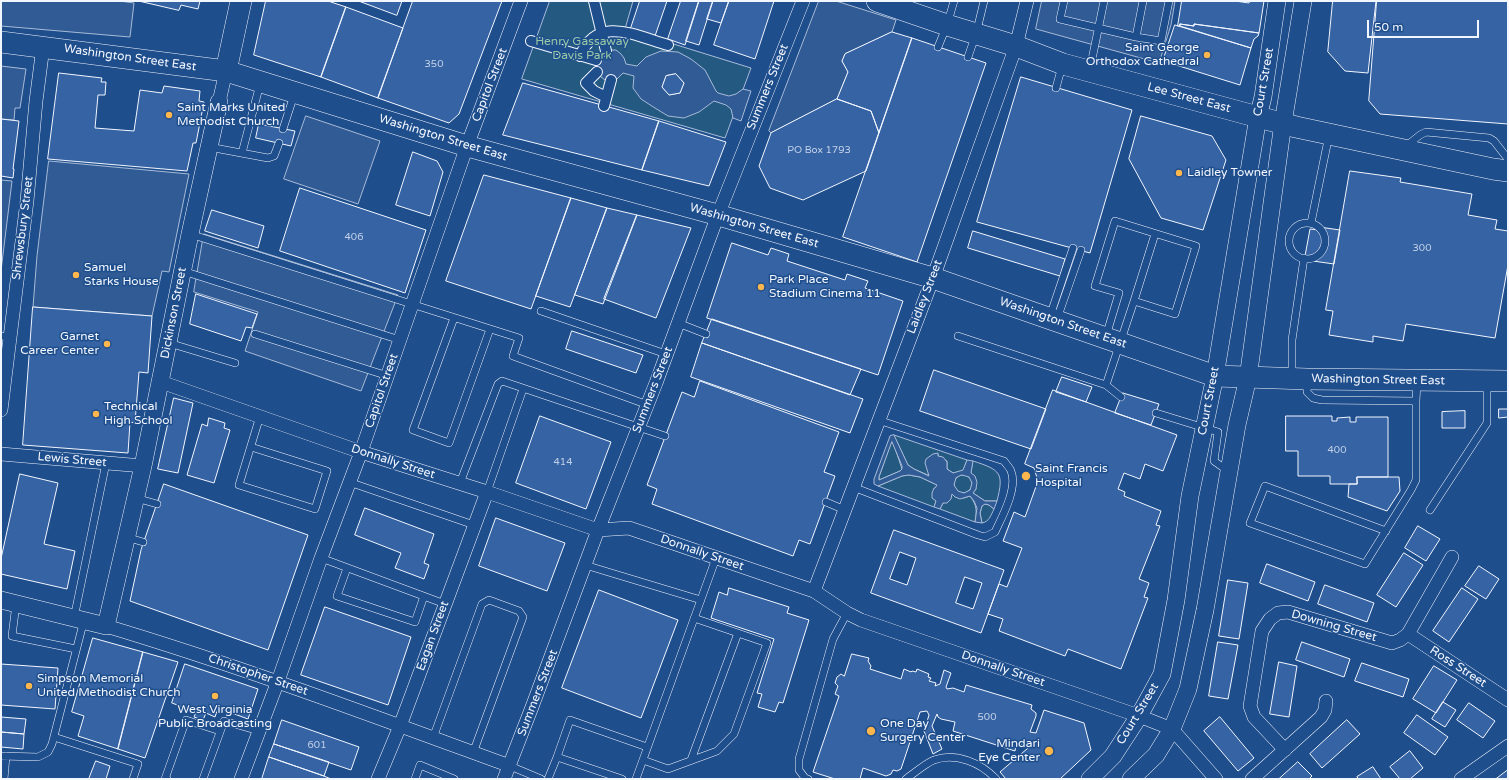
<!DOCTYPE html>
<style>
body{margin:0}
#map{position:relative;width:1509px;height:780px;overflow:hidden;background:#1f4e8c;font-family:"Varela Round",sans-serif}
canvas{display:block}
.frame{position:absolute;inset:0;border:2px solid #f2f6ff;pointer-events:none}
.scale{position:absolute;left:1367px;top:20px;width:112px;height:18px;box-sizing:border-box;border:2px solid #f2f6ff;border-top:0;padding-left:5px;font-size:12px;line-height:14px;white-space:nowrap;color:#f2f6ff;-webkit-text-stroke:3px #1f4e8c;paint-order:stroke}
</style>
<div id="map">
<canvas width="1509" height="780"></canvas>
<div class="frame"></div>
<div class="scale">50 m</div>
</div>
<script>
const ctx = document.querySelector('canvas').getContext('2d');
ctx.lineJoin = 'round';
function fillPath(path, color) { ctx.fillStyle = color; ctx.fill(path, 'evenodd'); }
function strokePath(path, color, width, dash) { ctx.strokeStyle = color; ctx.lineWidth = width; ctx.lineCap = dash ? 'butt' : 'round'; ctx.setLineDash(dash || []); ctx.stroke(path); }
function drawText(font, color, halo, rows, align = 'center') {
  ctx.font = font + ' "Varela Round",sans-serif'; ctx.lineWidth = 3; ctx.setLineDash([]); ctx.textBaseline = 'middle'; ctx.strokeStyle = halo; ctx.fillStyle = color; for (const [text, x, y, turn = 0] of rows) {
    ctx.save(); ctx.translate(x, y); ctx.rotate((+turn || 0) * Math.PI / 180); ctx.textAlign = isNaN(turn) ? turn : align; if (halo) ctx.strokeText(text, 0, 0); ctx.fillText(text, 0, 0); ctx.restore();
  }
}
const green = new Path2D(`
 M550 1H633L625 29 751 68 725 138 522 79Z
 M894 435 967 460 963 471 953 473 947 469V461L938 456V454L926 463 930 476 914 469 908 465Z
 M893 442 902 469 900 471 879 480V477L891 443Z
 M973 461C1001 470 1004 473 997 501H985L973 493 976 489 971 473Z
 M909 475 920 477 937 485 934 498 936 501 934 507 878 486 902 476Z
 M954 484a9 9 0 1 1 18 0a9 9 0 1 1-18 0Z
 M952 494 964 498 970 496C977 505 977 511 975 522L940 509 943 503Z
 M985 504 989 505 994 509C991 515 989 522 982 523L980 513 982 506Z`);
fillPath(green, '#245a82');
strokePath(green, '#a8bbd7', 1);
const parking = new Path2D(`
 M1 1H119L134 3 130 37 1 26Z
 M819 1H836L896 20 892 32 845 54 842 61 848 72 837 99 771 133 769 131Z
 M1042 1H1175L1171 25 1159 63 1036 29Z
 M610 50H616L621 54 624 58 626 64 637 66 646 57 661 51 678 52 691 59 705 70 716 91 718 93 729 96 736 94 743 89 751 91 741 121 733 118 731 109 726 105 714 101 699 112 684 118 668 116 655 108 641 99 633 88 634 76 623 73 617 79 611 80H605L600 76 597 72 595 66 596 60 599 55 604 51ZM676 74 684 83 680 93 669 95 662 87 666 76Z
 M1 66 26 69 20 108H15L14 120 1 119Z
 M306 116 380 141 358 204 284 179Z
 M49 161 189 174 169 272 162 271 152 316 33 307 37 256Z
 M1 180 12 181 1 271Z
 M204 234 398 295 361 391 245 351 258 312 194 292Z
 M894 435 908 465 914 469 929 476 925 463 926 459 933 454 938 453V456L943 457 947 462V469L953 473 963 470 967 460 973 461 971 473 975 476 977 482 976 489 973 493 985 501H997L994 509 989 505 985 504 982 506 980 513 982 523 975 522 977 508 974 501 970 496 960 499 955 497 952 494 951 499 947 503H943L940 509 934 507 936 501 932 498V493L934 488H935L937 485 920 477 909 475 902 476 878 486 874 484V479L890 436ZM892 442 902 466V469L900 471 879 480V477ZM962 475 969 477 972 483 970 490 964 493 958 491 954 485 956 478Z`);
fillPath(parking, '#305b95');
strokePath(parking, '#a8bbd7', 1);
const building = new Path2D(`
 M139 1H200L198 9 181 5 179 10Z
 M266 1H328L346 7 321 77 254 55Z
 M359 1H402L397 15Z
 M413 1H502L459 114 449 123 378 98Z
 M640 1H667L654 39 630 31Z
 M681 1H699L685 45 668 39Z
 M699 1H713L699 45 686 41Z
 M713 1H729L721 23 707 19Z
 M729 1H774L755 59 714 45Z
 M1182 1H1235L1249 3 1250 1H1264L1259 33 1194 24V26L1180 24V26H1178Z
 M1333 1H1376L1368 73 1345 71 1328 52Z
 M1377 1H1508V124L1380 114 1369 101Z
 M346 7 403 28 378 98 321 77Z
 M1180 24 1194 26V24L1259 33 1258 36 1254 39 1251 48 1180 26Z
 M1175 25 1251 48 1240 85 1163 61Z
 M892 32 912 38 879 133 871 111 837 99 848 72 842 61 845 54Z
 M912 38 986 63 917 262 843 237Z
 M59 73 102 78 101 82H106L105 95H98L95 128 134 131 140 90 162 93 164 86 200 91 199 101 204 102 196 143H193L187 171 48 159Z
 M676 74 684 83 680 93 669 95 662 87 666 76Z
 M1021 77 1132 110 1090 253 977 222Z
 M523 83 659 121 642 170 503 135Z
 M837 99 871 111 879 133 866 171 803 200 770 188 759 166 771 133Z
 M1141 116 1212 136 1226 160 1203 230 1161 218 1129 159Z
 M1 119 19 121 13 169H14L13 178 1 176Z
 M659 121 726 142 709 186 642 170Z
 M259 124 295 131 291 146 256 138Z
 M413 152 437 161 443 172 430 216 396 205Z
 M1350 171 1401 178 1400 182 1472 194 1468 215 1497 220 1495 229 1508 231V265L1495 338 1406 324 1403 341 1373 336V342L1329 335 1333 311 1326 310Z
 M484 175 571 198 531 309 446 281Z
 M300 188 426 230 405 293 280 251Z
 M571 198 607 208 570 307 536 296Z
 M607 208 637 215 603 304 575 295Z
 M212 210 264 226 258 248 205 231Z
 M637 215 691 228 656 318 604 299Z
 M1319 227 1340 230 1334 264 1313 261 1314 258 1305 256 1310 229 1319 230Z
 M973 231 1065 259 1060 276 968 248Z
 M732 243 768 255 771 248 789 254 787 261 845 280 847 274 868 281 865 288 903 301 878 375 707 318Z
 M196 294 257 314 252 328 246 327 241 341 190 324Z
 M33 307 152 316 148 373 139 372 135 423 130 422 128 453 23 445Z
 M712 319 861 369 850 395 702 343Z
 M572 331 643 355 636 373 566 349Z
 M702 343 863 399 850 433 691 377Z
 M934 370 1046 409 1031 449 920 411Z
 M1062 377 1092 387 1086 402 1056 392Z
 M700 381 839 432 824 472 835 476 810 544 799 540 793 556 652 504 657 489 647 485 682 392 694 397Z
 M1053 390 1177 435 1163 471 1145 464 1140 479 1124 473 1118 489 1125 492 1124 496 1161 511 1156 525 1160 526 1139 579 1149 583 1144 597 1148 598 1121 669 1068 649 1065 656 999 631 1003 619 988 614 999 584 1007 587 1022 548 1003 541 1014 512 1025 517 1038 481 1034 468 1025 464Z
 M1123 393 1159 404 1151 425 1115 413Z
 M174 398 193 403 178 473 158 469Z
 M1499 409H1508V417L1499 418Z
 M1465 411V428H1442V412Z
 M540 416 611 442 586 509 516 483Z
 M1286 416H1332V421H1337V418L1350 417V422H1356V417H1388V477H1357V484H1330V476H1298V451H1286Z
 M209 418 225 423 224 428 230 430 214 483 187 475 202 424 207 426Z
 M20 474 58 483 44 544 75 551 67 589 1 574V559Z
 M1357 477H1399L1400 491 1387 511 1348 497 1349 484H1357Z
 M164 484 308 535 268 650 130 601 141 550Z
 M365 508 434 534 424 563 429 565 424 579 395 568 401 553 355 535Z
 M496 518 565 543 547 591 479 566Z
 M1418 526 1440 539 1426 561 1405 548Z
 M894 530 1004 570 981 633 871 593ZM900 552 916 558 907 585 890 579ZM965 577 982 583 973 609 956 603Z
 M1404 553 1423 565 1396 607 1377 595Z
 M1267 564 1315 582 1308 601 1260 583Z
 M1479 566 1499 579 1486 599 1465 586Z
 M1228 580 1248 583 1239 639 1219 636Z
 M1325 585 1374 603 1367 622 1318 604Z
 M729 588 789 607 787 613 809 620 783 703 779 702 775 712 758 707 762 694 757 693 774 639 711 618 719 592 727 595Z
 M1462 588 1478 599 1449 642 1433 631Z
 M599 590 678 620 641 718 562 688Z
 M325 607 411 637 388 705 301 675Z
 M93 638 143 652 118 749 78 736 84 716 72 712Z
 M1218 642 1238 645 1228 699 1209 696Z
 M1302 642 1350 659 1344 677 1296 660Z
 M143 652 178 662 145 758 118 749Z
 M852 654 869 658 868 661 871 666 870 669 901 679 904 669 911 672 912 671 916 672 917 669 929 674 928 677 931 678 929 681 936 683 935 686 940 684 944 670 951 673 946 687 947 689 953 688 964 692 966 685 1032 705 1031 709 1036 713V716L1030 732 1036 733 1044 710 1084 723 1091 750 1060 779H1006L1000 772 1028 748 1024 743 1020 746H1016L1015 751 953 731 955 722 941 719 938 717 937 714 932 726 942 749 933 754 924 731 929 715 927 711 920 712 901 769 897 771 893 770 891 774 886 776 863 768 860 779H835L813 772 839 696 835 694 838 686 835 683 837 677 841 674 844 676Z
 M1279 662 1297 666 1289 717 1270 714Z
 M1362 663 1409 679 1403 697 1355 681Z
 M1 664 58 668 55 709 1 705Z
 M185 664 258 689 248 719 218 708 215 717 206 713 203 720 194 717 196 712 172 703Z
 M1434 666 1457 680 1436 713 1413 699Z
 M1443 702 1456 710 1445 727 1432 719Z
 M1469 703 1495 721 1483 738 1457 720Z
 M1417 715 1448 737 1435 755 1404 733Z
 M1 717 26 719 24 734 1 732Z
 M1220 717 1254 758 1238 771 1204 731Z
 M282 720 359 747 351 770 274 744Z
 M1347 720 1360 734 1322 768 1310 754Z
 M1 732 24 734 23 749 1 747Z
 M274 744 329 762 324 776 269 757Z
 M1410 751 1423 768 1410 779H1400L1390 767Z
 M269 757 324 776 331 779H262Z
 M96 761 110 766 106 779H89Z
 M1298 762 1312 776 1309 779H1279Z
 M1373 767 1381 779H1359L1357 777Z
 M1508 770V779H1496Z`);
fillPath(building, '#3563a3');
strokePath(building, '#f2f6ff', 1);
const service = new Path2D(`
 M1064 1 1060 19 1136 37 1143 1
 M1136 37 1161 41 1169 1
 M938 47 947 25 954 1
 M968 57 976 34 984 1
 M1090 69 1104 1
 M1056 88 1062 66
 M283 129 294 95
 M209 147 268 158 274 156 279 143
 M1405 147 1420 135 1426 132 1489 138 1494 141 1508 159
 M242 153 260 84
 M1311 223 1329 135
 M1289 241a18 18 0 1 1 36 0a18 18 0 1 1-36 0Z
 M190 234 519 338 513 356 648 405
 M183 271 400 340
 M541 311 666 354
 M1050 316 1073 248
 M454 318 413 430 449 443 490 329
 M1057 319 1081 250
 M678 323 706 334
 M255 334 388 376
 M1 336 10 337
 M958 336 1106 385 1134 301
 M1106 336 1119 293 1095 286 1115 221 1196 246 1175 314 1134 301 1155 234
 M169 343 235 363
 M1292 376V340L1304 258
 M1307 381V392L1313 398 1322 400 1416 401 1417 382
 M1106 385 1121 397
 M1156 413 1218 432 1214 461 1228 471
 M251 447 327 471 315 509 239 485 260 416
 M349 482 474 525
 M460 483 498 384 502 381 665 436
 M853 487 978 535 985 537 995 532C1002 517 1018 488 1011 471 1010 468 1006 464 1004 461L878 420
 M487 492 523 389
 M136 498 157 504
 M826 502 845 510
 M1430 510 1487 423V382
 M1386 531 1265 486 1250 523 1365 564 1411 490 1416 480V401
 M126 537 143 542
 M321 558 445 604
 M585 565 701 600
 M347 568 337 596 415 622 424 596
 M16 604 12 636 76 649
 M74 618 106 463
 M54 737 138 764 133 779
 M433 738 482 604 489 600 519 611 523 617 473 753
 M1 756 38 757 48 752 52 744 84 620
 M643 760 668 769 717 751 734 734 767 643 694 618
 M691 760 738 633
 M510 766 541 779
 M4 779 6 756
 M167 779H165L186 720 220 731
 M203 779 224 721 259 731
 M415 779 420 765 454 779
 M548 779 557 757
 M622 779 557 757 570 720 647 747
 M636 779 716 558
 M808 779 805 778 799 770V759L833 639 847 613
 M906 779C913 774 926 763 934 760 956 752 981 763 996 779`);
const pedestrian = new Path2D(`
 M594 1 606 51
 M531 41 596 60
 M580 56C598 14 636 36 668 45
 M597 72 586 83 594 91 606 97
 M604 106 611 80`);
const minor = new Path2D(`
 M219 102 226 71
 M161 382 361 452 487 492 598 530 629 528 814 591 847 613 861 620 1139 716 1172 729 1216 779
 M1 410 27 201 36 101 43 47
 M1 454 143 466
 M814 591 933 278 1016 46 1027 1
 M106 626C243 667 376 717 510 766
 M1408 634 1508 700
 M1285 750 1254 717 1250 706 1262 631 1270 619 1278 613 1288 612 1392 643 1400 640 1408 634 1452 557
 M241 779 278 681 321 558 361 452 467 146 521 1
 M378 779 400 726 487 492
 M504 779 532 707 598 530 656 383 718 215 803 1
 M1252 779 1321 717 1325 710 1326 701
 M1461 779 1508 746`);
const tertiary = new Path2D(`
 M1 600 106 626 143 466 190 234 219 102
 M1090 779 1113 756 1139 716 1162 674 1176 600 1190 496 1215 376 1258 117 1263 97 1277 1
 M1131 779 1156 755 1172 729 1188 689 1205 610 1237 425 1248 378 1283 123 1303 1`);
const primary = new Path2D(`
 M877 1 947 25 1016 46 1063 64 1247 114 1296 127 1493 169 1508 171
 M1 42 226 71 467 146 718 215 933 278 1215 376 1307 379 1508 381
 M226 71 241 1`);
strokePath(service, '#f2f6ff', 8);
strokePath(pedestrian, '#f2f6ff', 12);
strokePath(minor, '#f2f6ff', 14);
strokePath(tertiary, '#f2f6ff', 18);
strokePath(primary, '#f2f6ff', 22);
strokePath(service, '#1f4e8c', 7);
strokePath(pedestrian, '#1f4e8c', 10);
strokePath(minor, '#1f4e8c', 13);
strokePath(tertiary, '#1f4e8c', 17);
strokePath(primary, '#1f4e8c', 21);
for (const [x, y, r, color] of [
 [1207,55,4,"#ffb74d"],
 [169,115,4,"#ffb74d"],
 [1179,173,4,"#ffb74d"],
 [76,275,4,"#ffb74d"],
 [761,287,4,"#ffb74d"],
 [107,344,4,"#ffb74d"],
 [96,414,4,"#ffb74d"],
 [1026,476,5,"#ffb74d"],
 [29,686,4,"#ffb74d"],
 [215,696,4,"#ffb74d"],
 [871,731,5,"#ffb74d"],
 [1049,751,5,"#ffb74d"]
]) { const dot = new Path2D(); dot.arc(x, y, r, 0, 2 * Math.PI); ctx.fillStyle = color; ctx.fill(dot); strokePath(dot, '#1f4e8c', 1.5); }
drawText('10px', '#c3d1e8', null, [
 ["350",434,64],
 ["PO Box 1793",819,150],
 ["406",354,237],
 ["300",1422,248],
 ["400",1337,450],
 ["414",563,462],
 ["500",987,717],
 ["601",317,745]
]);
drawText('12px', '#97c8a6', '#1f4e8c', [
 ["Henry Gassaway",582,42],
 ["Davis Park",582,56]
]);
drawText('12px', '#f2f6ff', '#1f4e8c', [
 ["Saint George",1199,48,"right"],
 ["Orthodox Cathedral",1199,62,"right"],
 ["Saint Marks United",177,108],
 ["Methodist Church",177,122],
 ["Laidley Towner",1187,173],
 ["Samuel",84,268],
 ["Starks House",84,282],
 ["Park Place",769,280],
 ["Stadium Cinema 11",769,294],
 ["Garnet",99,337,"right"],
 ["Career Center",99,351,"right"],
 ["Technical",104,407],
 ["High School",104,421],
 ["Saint Francis",1035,469],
 ["Hospital",1035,483],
 ["Simpson Memorial",37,679],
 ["United Methodist Church",37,693],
 ["West Virginia",215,710,"center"],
 ["Public Broadcasting",215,724,"center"],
 ["One Day",880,724],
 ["Surgery Center",880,738],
 ["Mindari",1040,744,"right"],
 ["Eye Center",1040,758,"right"]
], 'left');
drawText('12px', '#f2f6ff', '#1f4e8c', [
 ["Washington Street East",130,58,8],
 ["Court Street",1264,82,-80],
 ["Capitol Street",490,85,-69],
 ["Summers Street",768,87,-68],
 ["Lee Street East",1189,98,15],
 ["Washington Street East",443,138,17],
 ["Washington Street East",754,226,16],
 ["Shrewsbury Street",23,228,-83],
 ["Laidley Street",925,297,-69],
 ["Dickinson Street",174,313,-79],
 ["Washington Street East",1063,323,19],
 ["Washington Street East",1378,380,1],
 ["Summers Street",653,390,-69],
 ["Capitol Street",382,391,-71],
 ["Court Street",1209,401,-79],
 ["Lewis Street",72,460,5],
 ["Donnally Street",393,462,18],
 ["Donnally Street",702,553,19],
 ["Downing Street",1334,626,16],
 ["Eagan Street",433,636,-70],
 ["Ross Street",1458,667,33],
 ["Donnally Street",1003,669,19],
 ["Christopher Street",258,675,19],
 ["Summers Street",538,693,-69],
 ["Court Street",1138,714,-59]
]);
</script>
